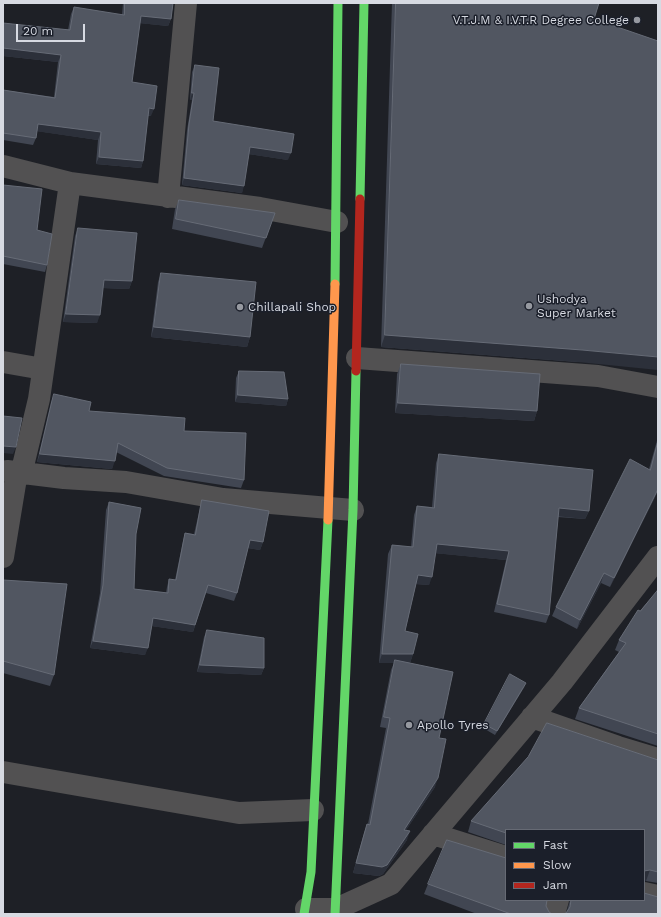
<!DOCTYPE html>
<style>
body{margin:0}
#map{position:relative;width:661px;height:917px;overflow:hidden;background:#1e2026;font-family:"Work Sans",sans-serif}
canvas{display:block}
.frame{position:absolute;inset:0;border:4px solid #d7dae2;pointer-events:none}
.legend{position:absolute;left:505px;top:829px;width:140px;height:72px;box-sizing:border-box;background:#1b1f2a;border:1px solid #666a74;margin:0;padding:5px 7px;list-style:none;font-size:12px;color:#d7dae2}
.legend li{display:flex;align-items:center;gap:8px;height:20px}
.legend b{width:20px;border:1px solid #666a74}
.scale{position:absolute;left:16px;top:24px;width:69px;height:18px;box-sizing:border-box;border:2px solid #d7dae2;border-top:0;padding-left:5px;font-size:12px;line-height:14px;white-space:nowrap;color:#d7dae2;-webkit-text-stroke:3px #1b1f2a;paint-order:stroke}
</style>
<div id="map">
<canvas width="661" height="917"></canvas>
<div class="frame"></div>
<ul class="legend">
<li><b style="height:5px;background:#63d668"></b>Fast</li>
<li><b style="height:5px;background:#ff974d"></b>Slow</li>
<li><b style="height:5px;background:#b3261e"></b>Jam</li>
</ul>
<div class="scale">20 m</div>
</div>
<script>
const ctx = document.querySelector('canvas').getContext('2d');
ctx.lineJoin = 'round';
function strokePath(path, color, width, dash) { ctx.strokeStyle = color; ctx.lineWidth = width; ctx.lineCap = dash ? 'butt' : 'round'; ctx.setLineDash(dash || []); ctx.stroke(path); }
function fillPath(path, color) { ctx.fillStyle = color; ctx.fill(path, 'evenodd'); }
function drawText(font, color, halo, rows, align = 'center') {
  ctx.font = font + ' "Work Sans",sans-serif'; ctx.lineWidth = 3; ctx.setLineDash([]); ctx.textBaseline = 'middle'; ctx.strokeStyle = halo; ctx.fillStyle = color; for (const [text, x, y, turn = 0] of rows) {
    ctx.save(); ctx.translate(x, y); ctx.rotate((+turn || 0) * Math.PI / 180); ctx.textAlign = isNaN(turn) ? turn : align; if (halo) ctx.strokeText(text, 0, 0); ctx.fillText(text, 0, 0); ctx.restore();
  }
}
strokePath(new Path2D(`
 M3 166 70 183
 M168 197 186 3
 M357 358 598 376 658 387
 M3 362 43 369
 M7 471 64 478 126 482 223 499 353 510
 M3 557 17 472 23 466 39 399 70 183 260 208 337 222
 M532 717 618 747 658 759
 M3 772 239 813 313 810
 M433 834 506 857
 M644 893 658 896
 M306 909H336L391 884 562 682 658 557
 M554 914 558 900`), '#525152', 22);
strokePath(new Path2D(`
 M360 199 364 3
 M335 284 338 3
 M304 914 311 872 328 520
 M335 914 353 510 356 371`), '#63d668', 9);
strokePath(new Path2D(`
 M328 520 335 284`), '#ff974d', 9);
strokePath(new Path2D(`
 M356 371 360 199`), '#b3261e', 9);
fillPath(new Path2D(`
 M123 3H173L171 19 168 26 140 23 132 82 151 116H148L143 161 141 168 96 164 98 140 37 131 36 138 33 145 3 140V90L54 97 58 62 3 56V23L68 30 71 14 74 7 122 15Z
 M392 3H599L594 19 578 362 381 347Z
 M195 65 213 121 288 160 249 154 242 193 182 185 187 130 192 100H190L192 72Z
 M3 185 37 230 47 265 45 272 3 264Z
 M179 200 275 213 262 248 172 229 175 209Z
 M78 228 132 281 129 289 103 288 97 323 63 322 75 236Z
 M161 273 250 337 247 347 151 337 158 282Z
 M401 364 537 411 534 421 395 413 397 374Z
 M239 371 288 399 286 406 235 402 236 378Z
 M54 394 89 411 184 431 244 480 241 488 164 476 116 452 112 469 37 462 51 402Z
 M658 437V491L610 587 601 583 577 629 552 616 556 607 649 469Z
 M439 454 589 511 585 519 558 517 549 615 546 623 494 612 506 560 435 553 429 585 416 584 405 631 413 654 410 663 439 738 435 787 406 830 407 840 383 874 379 876 353 873 364 833 367 824H368L386 728 380 727 391 670 394 663H379L388 554 392 545 411 547 414 515 417 506 432 507 436 463Z
 M202 500 263 542 260 550 248 548 237 593 234 601 206 593 193 632 152 626 145 655 90 648 100 593 106 510 109 502 136 534 134 589 166 593 167 587 169 579 175 580 183 541 185 533 194 534 200 508Z
 M3 580 54 675 50 686 3 673Z
 M658 590V746L575 719 579 708 619 652 615 650 619 640 640 611Z
 M207 630 264 668 261 675 197 672 204 637Z
 M525 686 495 735 483 728 484 724Z
 M658 760V883L646 881 506 830V845L468 832 471 821Z
 M428 884 546 906 549 912 552 914H477L424 894Z
 M570 900H644L566 913 567 911Z`), '#414652');
fillPath(new Path2D(`
 M141 16 171 19 168 26 138 23Z
 M3 48 61 55 58 62 3 56Z
 M192 93H194L192 100H190Z
 M149 108 154 109 151 116 146 115Z
 M38 124 101 132 98 140 35 131Z
 M250 147 291 153 288 160 248 154Z
 M99 157 143 161 141 168 96 164Z
 M184 178 244 186 242 193 182 185Z
 M104 280 132 281 129 289 101 288Z
 M66 314 100 315 97 323 63 322Z
 M154 327 250 337 247 347 151 337Z
 M385 335 582 350 658 357V370L578 362 381 347Z
 M238 395 288 399 286 406 235 402Z
 M398 403 537 411 534 421 395 413Z
 M3 446 16 447 13 454 3 453Z
 M40 454 115 461 112 469 37 462Z
 M658 489V491L610 587 614 578Z
 M559 508 589 511 585 519 556 516Z
 M250 540 263 542 260 550 247 548Z
 M437 544 509 551 506 560 433 553Z
 M604 573 601 583 577 629 580 620Z
 M418 575 432 577 429 585 415 584Z
 M153 618 195 625 193 632 151 626Z
 M93 641 148 648 145 655 90 648Z
 M382 654H413L410 663 395 660 394 663H379Z
 M200 665 264 668 261 675 197 672Z
 M526 683 525 686 495 735 497 731Z
 M438 778 435 787 400 839 404 830Z
 M410 831 407 840 383 874 379 876 353 873 356 863Z
 M650 870 646 881H644V871Z`), '#2c303a');
const building = new Path2D(`
 M125 3H173L171 19 141 16 132 82 157 86 154 109 149 108 143 161 99 157 101 132 38 124 36 138 3 133V90L55 98 61 55 3 48V23L70 30 74 7 124 15Z
 M396 3H599L594 19 658 41V357L582 350 385 335Z
 M195 65 219 68 213 121 294 134 291 153 250 147 244 186 184 178 189 124 194 93H192Z
 M3 185 42 189 37 230 52 234 47 265 3 256Z
 M179 200 275 213 266 238 176 219Z
 M78 228 137 233 132 281 104 280 100 315 66 314Z
 M161 273 256 282 250 337 154 327Z
 M401 364 540 374 537 411 398 403Z
 M239 371 284 372 288 399 238 395Z
 M54 394 91 402 89 411 185 418 184 431 246 433 244 480 167 468 118 443 115 461 40 454Z
 M3 416 22 418 16 447 3 446Z
 M658 441V489L614 578 604 573 580 620 556 607 630 459 650 470Z
 M439 454 593 470 589 511 559 508 549 615 497 604 509 551 437 544 432 577 418 575 405 631 418 634 413 654H382L392 545 413 547 417 506 434 508Z
 M202 500 269 511 263 542 250 540 237 593 208 585 195 625 153 618 148 648 93 641 103 585 109 502 141 508 136 534 134 589 168 593 169 579 176 580 185 533 195 535Z
 M3 580 67 584 54 675 3 661Z
 M658 590V734L579 708 626 643 619 640 638 610 640 611Z
 M207 630 264 638V668L200 665Z
 M395 660 453 672 439 738 446 739 438 778 404 830 410 831 387 865 382 867 356 863 367 824 370 825 390 718 384 717Z
 M510 674 526 683 497 731 484 724Z
 M547 723 658 760V872L650 870 644 871V830H506V833L471 821 528 757Z
 M447 840 506 858V900H547L546 906 549 912 552 914H511L428 884Z
 M644 893 658 897 657 900H658V914H563L566 913 570 907 571 900H644Z`);
fillPath(building, '#515661');
strokePath(building, '#666b76', 1);
for (const [x, y, r, color] of [
 [637,20,4,"#9699a0"],
 [529,306,4,"#9699a0"],
 [240,307,4,"#9699a0"],
 [409,725,4,"#9699a0"]
]) { const dot = new Path2D(); dot.arc(x, y, r, 0, 2 * Math.PI); ctx.fillStyle = color; ctx.fill(dot); strokePath(dot, '#1b1f2a', 1.5); }
drawText('12px', '#d7dae2', '#1b1f2a', [
 ["V.T.J.M & I.V.T.R Degree College",629,20,"right"],
 ["Ushodya",537,299],
 ["Super Market",537,313],
 ["Chillapali Shop",248,307],
 ["Apollo Tyres",417,725]
], 'left');
</script>
